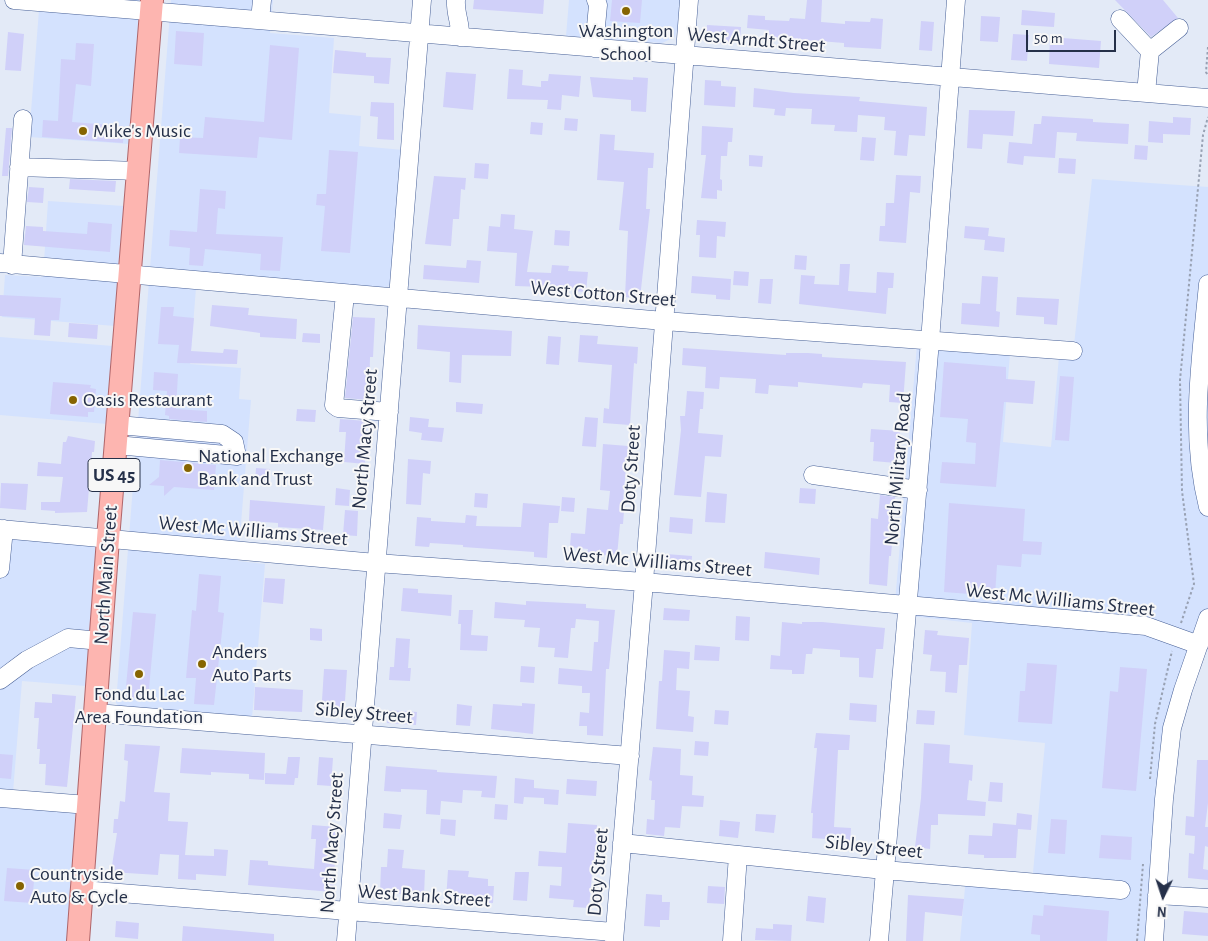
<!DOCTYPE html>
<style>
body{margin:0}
#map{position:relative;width:1208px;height:941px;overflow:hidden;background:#e3eaf7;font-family:"Alegreya Sans",sans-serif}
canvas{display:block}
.north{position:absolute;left:1138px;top:871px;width:50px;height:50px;-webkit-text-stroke:4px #f7f7f7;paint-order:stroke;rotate:184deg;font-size:14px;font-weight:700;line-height:20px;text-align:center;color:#253049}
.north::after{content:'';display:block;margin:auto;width:18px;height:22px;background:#253049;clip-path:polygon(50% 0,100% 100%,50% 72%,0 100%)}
.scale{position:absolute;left:1026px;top:30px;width:90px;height:22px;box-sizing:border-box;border:2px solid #253049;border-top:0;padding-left:6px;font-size:15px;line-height:18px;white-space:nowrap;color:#253049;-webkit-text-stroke:4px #f7f7f7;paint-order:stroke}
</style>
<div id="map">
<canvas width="1208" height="941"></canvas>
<div class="north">N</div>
<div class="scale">50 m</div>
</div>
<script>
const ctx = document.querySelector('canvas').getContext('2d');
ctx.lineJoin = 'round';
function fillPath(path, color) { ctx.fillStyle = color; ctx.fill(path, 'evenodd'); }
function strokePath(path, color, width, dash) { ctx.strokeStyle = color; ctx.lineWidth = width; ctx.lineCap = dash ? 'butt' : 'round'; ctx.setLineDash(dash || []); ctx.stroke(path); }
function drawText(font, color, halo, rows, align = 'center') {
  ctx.font = font + ' "Alegreya Sans",sans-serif'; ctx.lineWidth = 4; ctx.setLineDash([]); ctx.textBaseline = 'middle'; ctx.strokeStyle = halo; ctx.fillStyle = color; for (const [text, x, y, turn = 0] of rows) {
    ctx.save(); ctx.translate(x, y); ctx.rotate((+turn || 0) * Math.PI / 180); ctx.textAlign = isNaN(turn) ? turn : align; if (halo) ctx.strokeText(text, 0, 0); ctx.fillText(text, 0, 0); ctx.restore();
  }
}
fillPath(new Path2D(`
 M65 0H141L129 144 29 137 39 10Z
 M171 0H273L270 33 334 38 329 113 361 116 359 146 403 150 391 283 386 288 197 275 190 364 241 368 239 399 251 400 238 561 265 564 252 718 121 708 116 703Z
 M569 0H680L678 27 675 37 662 43 566 36Z
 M1092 179 1208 187V636L1183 690 1154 941H960L966 877 1032 883 1045 743 964 735 972 623 894 614 918 333 1011 341 1003 442 1051 447 1060 345H1074Z
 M48 201 124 206 115 326 2 317 5 275 43 277Z
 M0 337 113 346 107 424 0 415Z
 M0 529 108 539 98 687 22 681 13 792 88 805 78 941H0Z`), '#d4e2fe');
fillPath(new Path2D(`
 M474 0H544L543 14 473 9Z
 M612 0H642L640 23 610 21Z
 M807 0H822L821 22 845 24V21L870 22 871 18 883 19 881 49 844 47V43L769 37V30L747 28 748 15 765 16V20L789 21 790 18 805 19Z
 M1115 0H1163L1178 18 1151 37Z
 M1022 10 1055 13 1054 27 1021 25Z
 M981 16 1000 17 998 42 980 41Z
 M921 21 934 22 932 51 919 50Z
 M707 25 741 27 740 41H729V44L706 43Z
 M176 31 204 33 202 66 174 64Z
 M8 32 24 34 21 71 5 70Z
 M1013 34 1029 35 1027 61 1011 60Z
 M1050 37 1101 41 1099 68 1049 64Z
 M76 43 94 44 91 86 76 84 72 122 124 126 123 143 42 137 43 120 58 121 61 59 75 60Z
 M270 45 299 48 292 140 259 137 257 158 179 153 180 137 203 138 205 117 264 122Z
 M335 50 366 53V57L391 58 389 84 374 83V76L333 73Z
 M509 69 523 70 522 85 541 87V81H548L549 74 581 76 579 97 562 95 561 110 547 109 548 100 507 99Z
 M446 72 476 74 473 110 443 107Z
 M590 77 633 80V77L648 78 646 112 631 111V100L593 97Z
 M705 80 721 81V86L736 87 735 107 704 105Z
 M754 88 794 93 860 97 859 101 927 107 925 136 909 135 907 156 894 155 896 131 884 130 885 117 858 115 857 132 834 131 835 125 811 124 812 109 786 108 785 116 774 115 775 109 753 107Z
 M371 102 394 103V140L377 139 378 117 370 116Z
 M969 110 1015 111 1013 136 983 134 982 149 967 148Z
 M1042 116 1093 119V122L1129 124 1128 144 1076 141 1077 133 1057 132 1055 158 1024 156 1023 165 1007 163 1009 142 1032 144 1034 124H1041Z
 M1173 117 1191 118 1190 135 1163 134V143L1148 142 1149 121 1173 123Z
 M565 118 578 119 577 131 564 130Z
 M531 122 543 123 542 135 530 134Z
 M702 126 733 128 732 142H728L727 156H721L720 179 722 180V191L717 190V199L701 198 706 155H701Z
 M6 128H12L8 176H2Z
 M600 134 615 135 614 150 654 153 653 168H648L646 209H650L640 298 625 297 628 231 619 230 624 182 597 180Z
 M862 137 876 138 874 161 860 160Z
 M1135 145 1148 146 1147 160 1134 159Z
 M329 150 358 152 350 253 321 251 325 206 316 205 317 194H326Z
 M749 155 763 156 762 167 749 166Z
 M1059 158 1076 159 1075 174 1058 173Z
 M475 163 489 164 488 179 474 178Z
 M896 175 921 176 920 193 910 192 906 243 879 241 880 226H885L886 203H894Z
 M434 176 466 178 465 190 461 189 459 219H453L451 246 425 244Z
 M70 179 116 181 115 192 69 189Z
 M29 187 44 188 43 203 27 202Z
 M200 189 226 191 225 209 218 208 216 234 283 237 280 271 260 270 261 254 205 249 203 266 189 265 190 248 169 246 170 230 197 232Z
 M501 214 515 215 514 229 533 231 527 272 551 273 552 265 569 266 568 271 588 272 586 292 573 291V288L515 286 517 253 487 251 489 226 500 227Z
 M697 220 726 222 725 237 717 236 716 258 699 257 700 235H696Z
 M88 222 112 224 110 252 24 245 26 226 43 227V231L87 234Z
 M965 226 989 228 988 236 1005 238 1004 252 984 250 985 240 964 238Z
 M555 230 570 231 569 246 554 245Z
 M795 255 807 256 806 270 794 269Z
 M467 260 481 261 479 283 423 279 424 265 466 268Z
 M840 264H850L848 291 876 293 877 272 894 273 893 288H888L886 314 799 304 801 275 815 276 814 284 839 285Z
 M734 271 749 272 748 286 733 285Z
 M692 276 731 279 730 300 716 299V295L691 293Z
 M982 276 998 277 996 311 1000 312 999 327 961 324 962 303 980 304Z
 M760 279H773L771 304 758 303Z
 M0 295 61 298 59 320H51L50 336 34 335 35 318 0 316Z
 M1017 297 1059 299 1057 325 1044 324V317L1016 315Z
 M212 305 249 308 248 315 297 319 296 339 260 337V333L210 326Z
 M161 307H174L173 316 194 318 191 351 223 353 224 349 238 350 237 364 177 363 179 345 158 344Z
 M353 317 375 318 373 357H370L369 400 345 398Z
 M69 323 98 325 97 339 68 337Z
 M418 325 512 331 511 356 462 355 461 383 449 382 450 352 417 349Z
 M303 333 320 334V343L302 342Z
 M580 335 598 336 597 344 638 347 637 364 634 363 630 425 603 423 604 408 609 409 612 365 578 362Z
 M548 336 561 337 559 365 546 364Z
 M683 348 786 355V353H808L822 354V357L906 362 903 403 889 402 890 385 863 383 862 388 798 382V387L769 385 768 394 755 393 756 379 720 377 719 389 705 388 706 367 682 365Z
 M944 362 1006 367V379L1035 381 1033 404 1004 402 996 487 940 483 942 462 975 464 976 443 966 442 968 419 940 417Z
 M154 372 178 374 176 409 207 411V422L169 419V416L165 415 167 391 153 390Z
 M1060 376 1074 377 1069 441 1055 440Z
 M53 382 91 385 90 388 96 389 94 412H88V417L50 414Z
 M687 391 704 392 703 409H700L698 433 723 435 721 457 705 456 701 497 674 495 681 430 680 416H685Z
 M456 402 483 404 482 414 456 412Z
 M297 409 316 410 315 422 296 421Z
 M410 417 429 419 428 427 444 428 442 442 421 440 422 433 409 431Z
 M585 417 598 418 596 447 582 446Z
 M340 419 367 421 365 464 344 462 346 432H339Z
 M871 429 900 431 896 463 873 461 874 442H870Z
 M68 436 95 441 94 452H92L87 512 55 513V511L41 510V502H60L63 477 37 476 38 462 61 464 63 442H66Z
 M603 444 628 446 622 511H624L623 524H620L617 556 587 554 588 549 570 547 571 533 585 534 587 508 608 510 610 491 600 490Z
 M408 459 431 461 430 474 423 473 421 505 406 504Z
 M160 460 216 465 214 490 174 487 164 496V486L149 485 159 477Z
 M256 468 270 469 269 483 255 482Z
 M1 483 28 484 26 510 0 508Z
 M336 488 350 490 349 506 335 505Z
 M800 488 816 489 815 504 799 503Z
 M707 492 727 494 725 523 705 522Z
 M475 493 488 494 487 508 474 507Z
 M880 495 895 497 890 542 892 543 891 556H889L887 586 869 584 871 518 878 519Z
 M562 497 575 498 574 512 561 511Z
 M250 500 325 506 323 530 278 527V523L249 521Z
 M523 503 560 506 558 523H549L547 558 534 557V552L463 547V545L430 543 429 547 415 546 417 517 431 518V521L465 523 466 515 477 516 476 526 521 527Z
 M949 503 1025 509 1023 541 1042 542 1041 555 1022 554 1021 567 997 565 995 596 944 592Z
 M345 510 358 511 357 536 343 535Z
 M670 517 693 519 692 534 669 532Z
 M765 552 820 558 819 575 764 568Z
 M666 554 692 556 691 569 665 567Z
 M199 574 221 576 218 612 224 613 214 705 194 704 196 678H186L192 610 196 611Z
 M265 578 285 579 283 604 263 602Z
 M403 588 418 589V593L452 595 451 616 401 611Z
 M526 601 586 604V608L615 610 609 669H606L603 736 587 735V726H579L580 712 589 713 590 693H582V686L558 684 559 668 592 671 594 642H598L599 621 576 619 575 628H571L568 658 554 657 555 648 538 647 540 628 524 627 525 620 494 618 495 602 526 605Z
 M664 608 690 610 689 621 663 620Z
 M459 610H473L471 635 488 636 487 651 460 650 461 624H458Z
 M133 612 156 614 148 699 125 697Z
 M736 616 750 617 749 641 735 640Z
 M782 622 802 624V622H822L885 628 883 649H876L873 678 859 677V658L840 657V650L813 648 812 654H806L804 674H792V670L770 669 771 655 780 656Z
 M310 628 322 629V641L310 640Z
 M925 630 938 631 937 635 969 638 967 665H959L957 693 945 692 946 672 930 671 932 655 923 654Z
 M396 638 410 639 408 668H411L410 681 389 680 390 667H394Z
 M695 645 720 647 719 661 694 660Z
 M664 650 690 652 689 669 677 668 676 690 690 691 688 716 694 717 693 732 656 729 659 681H662Z
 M1027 663 1057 665 1052 724 1018 722 1020 691H1025Z
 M521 666 535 667 534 683 520 682Z
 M1120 667 1147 669 1136 791 1102 788 1110 691 1118 692Z
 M324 669 347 670 344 717 321 716Z
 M255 687 303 690 302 712 254 710Z
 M52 694 76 696 67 787 45 785 46 764H39L40 749H37L39 718H34L35 702 52 703Z
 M522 703 535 704 533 734 491 729 493 704 522 706Z
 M850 703 877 705 876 722 849 720Z
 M457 704 472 706 470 726 456 725Z
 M388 710 417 712 416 725 387 723Z
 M715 710 729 711 728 725 714 724Z
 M917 710 935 711 934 725 916 724Z
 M816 733 850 735 849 750H838L834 827 851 828 850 846 840 845 841 840 812 838 813 813H811L817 748H814Z
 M695 741 709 742 708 756 694 755Z
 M924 743 950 745 949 763 973 765 972 781 969 780 967 800 986 802 985 816 938 814V825H931L930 849 915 847 921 798Z
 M125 744 160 746 154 792 170 793 168 821 188 822 185 855 214 856V849L228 850 226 876 196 874V880L178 879 179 855 160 854 158 875 111 872 117 833H113L114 819H118L120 801 125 802 128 761 124 760Z
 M653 747 681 749 680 775 693 776 692 795 704 796 703 807 682 806 680 828 665 827 664 836 646 834 647 819 654 820 655 800H651L652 781 649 780Z
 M182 748 265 753 264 780 249 779V774L211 772V775L180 773Z
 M0 754 13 755 11 779 0 778Z
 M288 757H300L298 778H295L294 785 265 784V773L286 774Z
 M319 757 333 758 331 786 317 785Z
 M1197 760H1208V803L1205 827H1208V847L1205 846 1203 869 1208 870V880L1188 878 1189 853 1194 854 1195 836 1185 835 1186 816 1194 817Z
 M386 766 437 770V772L497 776 495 798 481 797 482 791 463 790 462 803 441 801 440 815 426 814 427 790 401 789V792L384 791Z
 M515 778 534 780V788L559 790 558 805 544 804V798L524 797 523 804 514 803Z
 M567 779 597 781 596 796 566 794Z
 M990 782 1003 783 1002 802 988 801Z
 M495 804 508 805 507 820 494 819Z
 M384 813 402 815 400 829 383 828Z
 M1017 813 1032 815 1031 830 1018 829 1016 858H984V855L968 854 969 835 992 836 993 823 1016 825Z
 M756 814 776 815 774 833 755 831Z
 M441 819 456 820 455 836 440 834Z
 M1051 819 1067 820 1065 854 1048 853Z
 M720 820 740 822 738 838 719 836Z
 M568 823 597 825 596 862 593 861 589 908 573 907 574 900 549 898 550 885 561 886 562 867 538 866 539 851 566 853Z
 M312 825 337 827 333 892 248 885 250 860 268 861V865L314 869 316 839H311Z
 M1101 835 1132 837 1131 860 1099 858Z
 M388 849 404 850 402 868 425 870 424 896 380 892 381 867H387Z
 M7 868 35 870 32 903 4 901Z
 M448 870 469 871 468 877 488 879V886H494L493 903 446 900Z
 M515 872H529L527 901 513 900Z
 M708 886 725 887 724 904 707 903Z
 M646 894 662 895V902H670L669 920H660V927L644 926Z
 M908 895 964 899 962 916 925 912 923 941H906Z
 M808 896 826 898 824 923 806 921Z
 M1044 905 1109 911 1107 941H1040V935L1031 934 1033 915 1043 916Z
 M1184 911 1208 913V936L1182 934Z
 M116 921 139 923 138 939 115 937Z
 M773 924 792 925 791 941 755 940 756 928 773 929Z
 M183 926 274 934V941H182Z`), '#d0d0f9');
const minor = new Path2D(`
 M14 0 1208 98
 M456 0C455 14 461 23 460 37
 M1120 19 1150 51 1146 93
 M260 20 262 0
 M594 48 598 5 596 0
 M1150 51 1179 28
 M19 167 138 171
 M0 263 664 321 1073 351
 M12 265 23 119
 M1208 284C1201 360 1189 432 1208 507
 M345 294 334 405 338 408 389 412
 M118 425 222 434 234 442 237 456
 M116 445 237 456
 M813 475 918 490
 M0 529 376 563 644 582 1146 626 1199 645
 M0 569 4 529
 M0 680 27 660 68 638 101 641
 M96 713 630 756
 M0 798 88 805
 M622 843 884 870 1121 890
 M82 890 614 932
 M1157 895 1208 898
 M346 941 422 0
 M614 941 644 582 689 0
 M732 941 738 855
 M879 941 930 341 956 0
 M1154 941 1164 799 1172 728 1183 690 1208 618`);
const major = new Path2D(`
 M78 941 108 539 152 0`);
strokePath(minor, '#476097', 19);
strokePath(major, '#b0666a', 24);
strokePath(new Path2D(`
 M1208 47 1206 72 1208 76
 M1181 623 1194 584 1182 491 1180 380 1203 135 1208 117
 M1150 779 1155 724 1172 651
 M1137 941 1143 864`), '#98a1b3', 2, [2.5, 2.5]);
strokePath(minor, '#fff', 18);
strokePath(major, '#fdb5b0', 22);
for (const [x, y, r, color] of [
 [626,11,5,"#866400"],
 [83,131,5,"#866400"],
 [73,400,5,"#866400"],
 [188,468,5,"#866400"],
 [202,664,5,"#866400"],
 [139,674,5,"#866400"],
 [20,886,5,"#866400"]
]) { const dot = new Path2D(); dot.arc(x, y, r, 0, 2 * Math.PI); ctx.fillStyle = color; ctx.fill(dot); strokePath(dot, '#f7f7f7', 2); }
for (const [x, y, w] of [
 [114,475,52]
]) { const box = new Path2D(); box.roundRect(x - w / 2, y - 16.5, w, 33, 4); ctx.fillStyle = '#f7f7f7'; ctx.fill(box); strokePath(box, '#253049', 1); }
drawText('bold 19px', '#253049', null, [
 ["US 45",114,475]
]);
drawText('20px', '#253049', '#f7f7f7', [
 ["Washington",626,31,"center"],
 ["School",626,54,"center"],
 ["Mike's Music",93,131],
 ["Oasis Restaurant",83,400],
 ["National Exchange",198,456],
 ["Bank and Trust",198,479],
 ["Anders",212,652],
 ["Auto Parts",212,675],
 ["Fond du Lac",139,694,"center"],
 ["Area Foundation",139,717,"center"],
 ["Countryside",30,874],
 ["Auto & Cycle",30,897]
], 'left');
drawText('20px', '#253049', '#f7f7f7', [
 ["West Arndt Street",756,40,5],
 ["West Cotton Street",603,294,5],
 ["North Macy Street",365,439,-85],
 ["Doty Street",631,469,-86],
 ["North Military Road",898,469,-85],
 ["West Mc Williams Street",253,531,5],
 ["West Mc Williams Street",657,562,5],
 ["North Main Street",106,575,-86],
 ["West Mc Williams Street",1060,600,6],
 ["Sibley Street",364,713,5],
 ["North Macy Street",332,843,-86],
 ["Sibley Street",874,847,6],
 ["Doty Street",598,872,-85],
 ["West Bank Street",424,896,4]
]);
</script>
